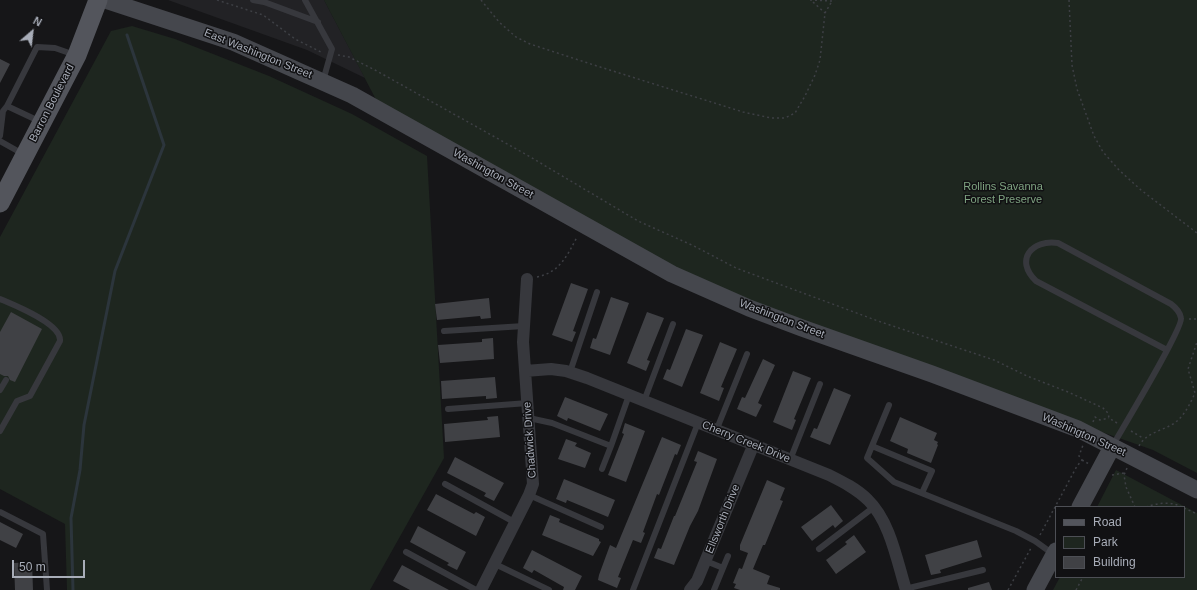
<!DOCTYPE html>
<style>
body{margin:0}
#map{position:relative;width:1197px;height:590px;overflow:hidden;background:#161618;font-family:Helvetica,sans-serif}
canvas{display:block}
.legend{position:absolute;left:1055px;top:506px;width:130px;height:72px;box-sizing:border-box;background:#111113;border:1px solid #4d4f55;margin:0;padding:5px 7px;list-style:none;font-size:12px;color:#a8adb8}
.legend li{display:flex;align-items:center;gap:8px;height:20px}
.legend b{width:20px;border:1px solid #4d4f55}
.north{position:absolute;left:12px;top:12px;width:40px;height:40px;-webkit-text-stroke:3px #111113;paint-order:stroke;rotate:28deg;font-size:11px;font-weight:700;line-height:16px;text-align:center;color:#a8adb8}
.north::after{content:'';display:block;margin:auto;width:14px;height:18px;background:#a8adb8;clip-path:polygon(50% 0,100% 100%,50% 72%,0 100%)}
.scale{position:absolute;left:12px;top:560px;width:73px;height:18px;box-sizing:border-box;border:2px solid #a8adb8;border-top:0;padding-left:5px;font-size:12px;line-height:14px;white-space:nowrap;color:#a8adb8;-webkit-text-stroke:3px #111113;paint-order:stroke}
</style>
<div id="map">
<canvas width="1197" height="590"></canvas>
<ul class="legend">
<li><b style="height:5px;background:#53555c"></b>Road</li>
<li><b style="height:11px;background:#1e261f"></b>Park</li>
<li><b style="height:11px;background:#404145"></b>Building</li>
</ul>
<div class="north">N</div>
<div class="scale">50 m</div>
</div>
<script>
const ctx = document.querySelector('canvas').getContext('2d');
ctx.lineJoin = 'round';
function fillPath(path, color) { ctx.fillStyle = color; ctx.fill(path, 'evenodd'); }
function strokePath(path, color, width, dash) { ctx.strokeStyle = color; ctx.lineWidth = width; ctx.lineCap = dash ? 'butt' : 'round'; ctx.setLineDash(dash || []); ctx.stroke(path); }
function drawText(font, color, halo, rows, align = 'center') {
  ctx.font = font + ' Helvetica,sans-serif'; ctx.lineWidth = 3; ctx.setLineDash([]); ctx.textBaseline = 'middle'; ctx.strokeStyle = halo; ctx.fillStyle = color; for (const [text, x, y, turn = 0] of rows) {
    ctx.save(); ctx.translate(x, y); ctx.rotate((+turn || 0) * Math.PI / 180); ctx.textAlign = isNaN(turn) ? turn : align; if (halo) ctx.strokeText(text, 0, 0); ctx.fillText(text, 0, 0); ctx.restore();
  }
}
fillPath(new Path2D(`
 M168 0H324L365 78 307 50Z`), '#222225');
fillPath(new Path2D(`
 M324 0H1197V473L1153 450 749 308 383 113Z
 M132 26 175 39 269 76 352 114 427 156 444 458 370 590H67L65 524 0 489V237L111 31Z
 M1116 470 1197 513V590H1053L1060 577H1184V507H1097Z`), '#1e261f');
strokePath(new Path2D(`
 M73 590 71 518 80 470 84 425 115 271 164 145 127 35`), '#2c353c', 3);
fillPath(new Path2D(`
 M0 59 10 64 0 83Z
 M571 283 588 289 573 331 576 332 572 342 552 335Z
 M611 297 629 303 610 355 590 348 593 338 596 339Z
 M489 298 491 318 481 319 480 316 437 320 435 304Z
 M11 312 42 329 15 382 10 380 8 376H4L0 374V332Z
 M647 312 664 318 647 360 650 361 646 371 627 363Z
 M686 329 703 335 682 387 663 379 667 369 670 370Z
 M493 338 494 359 440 363 438 345 482 342V339Z
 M720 342 737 349 721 387 724 388 719 401 700 393Z
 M763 359 775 365 758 403 762 405 756 417 737 409 742 397 745 398Z
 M793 371 811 378 794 419 796 420 792 430 773 422Z
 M495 377 497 398 486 399V396L442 399 441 381Z
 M834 388 851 395 830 445 810 437 814 428 817 429Z
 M565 397 608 414 600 431 568 418 567 421 557 416Z
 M498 416 500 437 445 442 444 424 488 420 487 417Z
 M900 417 937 433 934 440 938 442 937 444 938 445 931 463 907 453 908 449 890 441Z
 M625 423 645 431 626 482 608 475 624 434 622 433Z
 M662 437 681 445 677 455 675 454 659 495 657 494 643 532 645 533 641 543 633 540 618 577 621 578 617 588 598 580 599 575 610 545 616 548Z
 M566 439 577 443 575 446 591 453 585 468 558 459Z
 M698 451 717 459 698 511 690 526 674 565 654 558 658 548 661 549 674 516H675L697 462 694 461Z
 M455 457 504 483 494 501 484 496 486 493 447 473Z
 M564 479 615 500 608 517 567 500 566 503 556 499Z
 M767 480 785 488 780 500 783 501 765 545H763L753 569 770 576 767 584 780 588V590H740L734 588 736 584 733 583 739 568 742 569 748 553 740 550V545Z
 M436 494 474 514 476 512 485 517 476 536 427 510Z
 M831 505 843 521 835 528 833 525 812 541 801 527Z
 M550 515 560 519 559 522 599 539V541L601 542 593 556 542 535Z
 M0 522 23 534 16 548 0 540Z
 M418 526 466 552 457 570 447 565 449 563 410 542Z
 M854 535 866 552 836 574 826 560 847 544 845 542Z
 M977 540 982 557 940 570 941 573 931 575 925 555Z
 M532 550 582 576 575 590H563L564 587 534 570 532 573 523 568Z
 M32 562 33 590H15L14 563Z
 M402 565 449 590H410L393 581Z
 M989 582 992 590H968V588Z`), '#404145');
strokePath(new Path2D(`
 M217 0 263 15 295 39 323 53
 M481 0 499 22 516 37 530 44 597 66 743 112 771 118H785L795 113 805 96 815 75 820 60 825 13 832 1
 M810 0 832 1 835 0
 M1069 0 1072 65 1077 89 1094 136 1103 152 1119 170 1141 190 1197 233
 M813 2 825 13
 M338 55 349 57 375 70 527 155 638 221 694 246 736 268 878 321 994 360 1027 376 1068 392 1103 408 1108 413 1109 418 1117 423
 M537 277C560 272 567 256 577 237
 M1189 319H1197
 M1093 422 1095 417 1100 420 1109 418
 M1131 431 1143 438
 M1139 446C1146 433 1161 431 1173 424 1184 417 1190 404 1195 393L1188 369 1197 342
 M1082 460 1089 464
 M1127 468 1124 475 1126 487 1135 507
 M1112 475 1124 473
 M1146 507C1157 503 1171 501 1182 507
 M1184 508 1197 514
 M1040 535 1077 466 1082 460 1079 456 1083 445
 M1008 590 1031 548
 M1076 590 1083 577`), '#3d3f44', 1.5, [2, 3]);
strokePath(new Path2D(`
 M253 0 264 2 318 22
 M305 0 332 49 323 81
 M41 122 7 106 37 47 55 48 75 55
 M0 136 3 111 7 106
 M0 141 23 154
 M0 299C14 305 62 324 60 341L30 396 17 401 0 431
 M444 331 524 326
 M570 372 597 292
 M0 390 6 380
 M644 401 673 324
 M889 405 867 458 894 482 1016 531 1035 541 1053 554
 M448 409 528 403
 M529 418 552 423 611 446 629 395
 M716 431 747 354
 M1113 445C1122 429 1183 328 1181 318 1180 312 1175 307 1171 304L1058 243C1032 239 1014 260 1036 281L1167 350
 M872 446 932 471 922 493
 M790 460 820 384
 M602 469 611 446
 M445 484 516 523
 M529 495 601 527
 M0 512 43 534 47 590
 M819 549 874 507
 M406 552 476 590
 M706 561 723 568 714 590
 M495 564 549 590
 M723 568 728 556
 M905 589 983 570
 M633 590 698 423`), '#37383d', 6);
strokePath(new Path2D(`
 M525 371 551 369 566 371 587 378 829 475C843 482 857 489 868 500 890 521 897 561 906 590
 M481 590 529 495 533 484 523 342 527 279
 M690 590 697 581 753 446`), '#37383d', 12);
strokePath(new Path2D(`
 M105 0 233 42 352 95 672 274 749 308 802 328 932 374 1078 429 1197 490
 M1080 507 1112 447
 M1035 590 1056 551`), '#45474d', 17);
strokePath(new Path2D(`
 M0 203 77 55 98 0`), '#53555c', 19);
drawText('11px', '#a8adb8', '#111113', [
 ["East Washington Street",258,54,22],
 ["Barron Boulevard",52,103,-63],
 ["Washington Street",493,174,29],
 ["Washington Street",782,319,21],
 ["Washington Street",1084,435,24],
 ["Chadwick Drive",530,440,-94],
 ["Cherry Creek Drive",746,442,22],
 ["Ellsworth Drive",723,519,-68]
]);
drawText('11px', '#7fa381', '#111113', [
 ["Rollins Savanna",1003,187],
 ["Forest Preserve",1003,200]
]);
</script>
